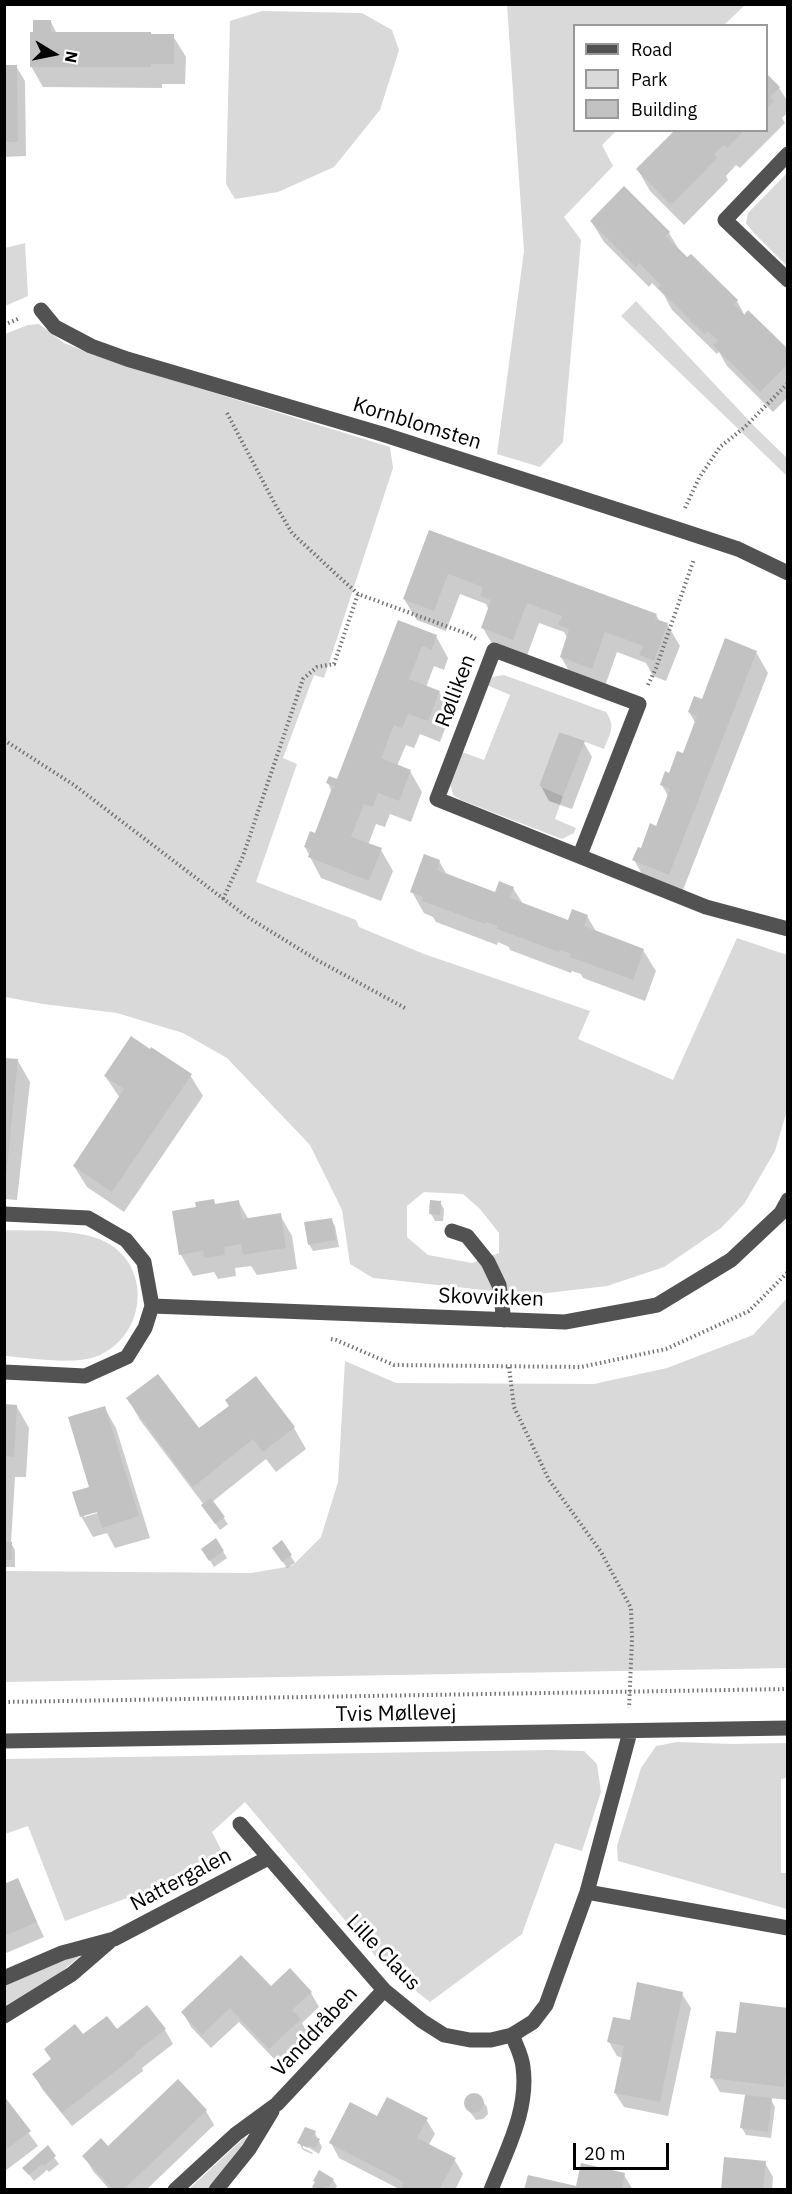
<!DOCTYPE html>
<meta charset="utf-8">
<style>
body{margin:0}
#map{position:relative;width:792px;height:2194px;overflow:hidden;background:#fff;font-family:"IBM Plex Sans",sans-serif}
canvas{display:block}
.frame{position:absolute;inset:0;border:6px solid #000;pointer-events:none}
.legend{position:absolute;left:573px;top:24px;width:195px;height:108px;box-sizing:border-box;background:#fff;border:2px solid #999;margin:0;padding:8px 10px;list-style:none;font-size:18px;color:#000}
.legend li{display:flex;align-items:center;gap:12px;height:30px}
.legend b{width:30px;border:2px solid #999}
.north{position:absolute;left:24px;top:24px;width:60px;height:60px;-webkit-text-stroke:4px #fff;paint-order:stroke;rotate:100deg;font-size:16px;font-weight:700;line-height:24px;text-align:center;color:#000}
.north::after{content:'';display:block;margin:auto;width:21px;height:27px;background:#000;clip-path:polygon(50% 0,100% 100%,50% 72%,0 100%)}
.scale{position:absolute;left:573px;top:2143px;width:96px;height:27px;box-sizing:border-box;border:3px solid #000;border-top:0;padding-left:8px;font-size:18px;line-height:21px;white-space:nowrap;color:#000;-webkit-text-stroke:4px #fff;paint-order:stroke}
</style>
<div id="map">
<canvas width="792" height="2194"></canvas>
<div class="frame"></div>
<ul class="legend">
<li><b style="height:8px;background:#525252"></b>Road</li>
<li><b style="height:16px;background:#d9d9d9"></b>Park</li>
<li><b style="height:16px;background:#c2c2c2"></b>Building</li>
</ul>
<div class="north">N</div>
<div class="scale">20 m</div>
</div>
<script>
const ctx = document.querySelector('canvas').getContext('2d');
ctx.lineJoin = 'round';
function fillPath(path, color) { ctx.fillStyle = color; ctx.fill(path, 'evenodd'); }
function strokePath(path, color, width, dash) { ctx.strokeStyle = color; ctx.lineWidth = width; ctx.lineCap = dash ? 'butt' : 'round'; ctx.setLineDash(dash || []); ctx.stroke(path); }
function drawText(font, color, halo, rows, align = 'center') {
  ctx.font = font + ' "IBM Plex Sans",sans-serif'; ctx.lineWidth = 6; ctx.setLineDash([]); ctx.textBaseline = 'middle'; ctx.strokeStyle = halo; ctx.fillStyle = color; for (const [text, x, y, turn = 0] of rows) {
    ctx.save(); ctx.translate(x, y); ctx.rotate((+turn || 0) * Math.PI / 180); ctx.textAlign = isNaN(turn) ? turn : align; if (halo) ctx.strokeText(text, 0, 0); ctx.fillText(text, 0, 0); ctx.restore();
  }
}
fillPath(new Path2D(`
 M507 5H745L724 25 574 26V130L616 131 602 145 613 166 564 217 581 240 563 442 540 467 497 454 524 251Z
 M262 11 362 13 392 30 399 50 380 110 334 167 278 192 235 199 226 184 230 21Z
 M787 173V266L753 232 746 223 748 213Z
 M25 243 28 296 5 306V248Z
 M636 301 756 428 787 458V476L621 316Z
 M39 324 64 343 111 361 390 447 393 468 324 678 314 675 283 758 297 764 256 882 356 920 359 927 424 954 590 1011 578 1039 673 1080 737 938 787 955V1110L775 1151 744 1204 721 1228 664 1267 607 1286 530 1295 373 1278 350 1264 342 1210 310 1145 227 1058 183 1033 117 1013 43 1004 5 997V334L28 325ZM424 1192 463 1194 480 1209 499 1233V1253L472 1263 428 1255 407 1237V1206Z
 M504 675 606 712C616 727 610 733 604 749L559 732 539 786 563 796 555 819 576 828 574 833 562 839 461 800 453 795 450 782 462 752 484 760 510 695 487 685 492 677Z
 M4 1230C33 1231 69 1229 96 1238 151 1256 151 1331 100 1355 76 1366 31 1358 5 1356Z
 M787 1298V1668L5 1682V1571L251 1573 292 1566 321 1537 338 1482 345 1361 396 1383 594 1384 667 1368 753 1335Z
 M677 1742 731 1744 787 1743V1778L781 1779V1873H787V1909L618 1861 617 1846 641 1768 656 1746Z
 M549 1750 584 1751 597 1764 601 1792 582 1851 555 1843 522 1934 430 2002 382 1964 245 1802 212 1832 227 1861 65 1921 28 1826 5 1834V1759Z
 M69 1957H79L60 1973 5 2006V1985Z
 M245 2137 246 2140 208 2189 188 2190Z`), '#d9d9d9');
fillPath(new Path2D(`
 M51 22 57 34 173 36 186 57 185 84H162V88L43 87 31 66Z
 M4 66H16L25 81 26 156 4 157Z
 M766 75 779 88 788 102V112L782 118 785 123 740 168 736 165 726 176 728 180 684 225 650 191 638 170 677 130H766Z
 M591 221 669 233 681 253 737 301 745 316 788 351V397L773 412 727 366 719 352 717 354 672 310 664 295 652 283 649 287 604 242Z
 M430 532 656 615 660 622 667 624 680 646 666 681 653 676 646 663 617 652 604 689 573 678 561 657 568 639 564 632 539 623 525 661 495 649 483 628 489 610 486 604 460 594 446 631 417 620 404 599Z
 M398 622 436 636 448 658 444 670 434 666 426 687 439 692 451 713 440 742 420 734 414 748 406 745 397 766 410 771 422 792 411 822 390 814 385 827 376 824 368 845 381 850 393 871 381 901 321 878 305 847 316 835 332 792 328 783 337 781Z
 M756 652 768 673 681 895 646 881 634 860 657 827 669 798 662 785 684 755 696 724 689 712Z
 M584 743 592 757 572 809 549 801 541 786Z
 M439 861 447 875 496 894 513 888 523 904 569 922 587 916 597 933 643 950 656 971 645 1001 583 978 581 974 572 971 571 973 510 950 509 947 498 942 497 945 436 922 433 917 424 913 412 892Z
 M4 1059 18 1061 30 1082 17 1200 4 1199Z
 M190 1075 203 1096 124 1212 87 1187 74 1166 120 1098 105 1076Z
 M213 1200 216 1205 238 1201 249 1220 280 1215 292 1236 297 1269 257 1275 251 1266 235 1268 236 1276 218 1279 214 1272 193 1276 181 1255 198 1208Z
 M440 1202 444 1209 443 1221H435L431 1214Z
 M331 1219 335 1226 339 1247 313 1251 309 1244Z
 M256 1378 294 1428 306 1449 276 1472 266 1459 212 1502 228 1524 220 1530 207 1512 204 1505 140 1420 128 1399 199 1430 231 1406Z
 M4 1406 17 1407 29 1428 26 1477H15L11 1543 15 1550V1567H4Z
 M104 1407 116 1428 150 1538 115 1548 107 1533 93 1537 81 1516 91 1487ZM104 1511 84 1517V1514Z
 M216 1540 227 1558 214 1567 203 1549Z
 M282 1542 295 1563 287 1568 278 1555Z
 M17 1880 44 1937 4 1954V1886Z
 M271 1989 311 1993 319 2007 302 2023 308 2034 278 2063 239 2022 211 2048 191 2027 183 2013Z
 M682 1994 691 2008 668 2116 624 2107 615 2093 623 2058 617 2056 609 2042 631 2022Z
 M788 2010V2100L770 2098 775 2107 771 2138 746 2135 742 2128 746 2095 720 2092 712 2078 737 2035Z
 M165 2030 173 2044 142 2068 143 2071 72 2126 42 2089 34 2074 83 2036 117 2031Z
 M477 2094 487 2107 488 2114 483 2119 476 2120 466 2107V2100L470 2095Z
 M4 2099 38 2146 5 2171 4 2170Z
 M206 2111 214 2125 146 2190H110L93 2171 84 2156Z
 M378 2118 426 2119 435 2134 428 2146 454 2159 463 2174 455 2190H401L339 2158 331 2143Z
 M315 2133 322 2147 319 2154 303 2144V2148L313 2153 312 2154 303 2150 299 2143Z
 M47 2148 59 2164 49 2172 47 2170 34 2181 24 2168Z
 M765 2163 773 2177 772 2190H723Z
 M624 2175 633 2190H526L577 2187Z
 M333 2180 337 2186 334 2190H315L314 2187 316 2184Z`), '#0003');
fillPath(new Path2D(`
 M33 20H51V32H151V34H174V64H151V67H30V32H33Z
 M4 65H17L18 142H4Z
 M766 73 780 87 770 97 774 101 766 109Z
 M675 130H745L727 148 724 145 714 154 717 158 671 205 636 169Z
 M624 186 670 232 666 236 687 257 691 254 738 300 734 304 744 315 748 310 788 349V364L760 392 713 345 718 341 708 331 704 334 658 288 661 285 639 263 636 267 590 221Z
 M429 530 657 614 655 619 668 623 654 661 639 655 643 646 605 632 592 669 560 657 569 629 558 625 562 616 527 603 513 640 481 628 491 600 480 596 483 587 448 574 434 611 403 599Z
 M398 620 437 635 432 650 422 646 409 679 440 691 428 721 408 714 402 728 394 725 381 758 411 770 399 801 378 793 373 807 364 804 351 837 382 848 369 881 308 857 311 849 304 847 310 831 315 833 332 788 336 787 326 783 329 776 337 779Z
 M725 638 757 651 669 875 632 860 638 847 641 848 650 823 656 826 670 789 660 785 665 771 669 773 677 751 683 753 697 716 688 712 694 696 702 699Z
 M559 732 585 741 563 796 539 786Z
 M424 854 440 860 437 870 495 892 499 881 514 887 510 898 568 920 572 909 588 915 584 926 644 949 633 980 570 957 571 954 560 950 559 952 497 929V926L486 922 485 924 422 901 423 897 410 892Z
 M131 1036 150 1049 151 1047 192 1074 112 1192 73 1166 124 1089 104 1076Z
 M4 1058 18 1059 6 1178H4Z
 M214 1199 215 1204 239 1200 242 1219 281 1213 286 1248 243 1255 241 1244 224 1247 225 1255 204 1258 203 1251 179 1255 172 1211 196 1207 195 1202Z
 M430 1200 441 1201 440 1215 429 1214Z
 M332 1218 336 1240 308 1245 304 1222Z
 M158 1374 199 1428 229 1406 225 1400 256 1376 295 1427 263 1452 253 1439 193 1487 126 1398Z
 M4 1404 17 1405 14 1457 4 1456Z
 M105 1406 139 1516 102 1528 97 1512 80 1517 72 1492 89 1487 68 1417Z
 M211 1498 225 1517 215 1524 201 1505Z
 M216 1538 224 1551 209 1561 201 1549Z
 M282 1540 292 1555 282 1562 272 1548Z
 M4 1541 12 1542V1560H4Z
 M18 1878 37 1922 4 1936V1884Z
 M241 1955 271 1986 290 1968 312 1992 292 2010 301 2019 269 2049 230 2008 202 2035 181 2012Z
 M637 1982 683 1992 660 2102 614 2093 624 2046 607 2042 613 2017 630 2020Z
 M740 2002 788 2008V2056L784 2087 710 2078 716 2031 736 2033Z
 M147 2005 166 2029 135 2053 136 2055 62 2113 32 2074 51 2059 44 2049 75 2024 83 2034 107 2016 117 2029Z
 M178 2079 207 2110 123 2190H114L82 2156 101 2138 108 2146Z
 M464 2103a10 10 0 1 1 20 0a10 10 0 1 1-20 0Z
 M745 2095 772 2098 768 2132 740 2128Z
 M4 2096 31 2131 4 2151Z
 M387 2097 428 2118 417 2138 456 2158 439 2190H401L404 2182 329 2143 350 2102 377 2116Z
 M305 2127 316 2131 314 2136 320 2139 315 2148 309 2146 308 2148 297 2143Z
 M48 2145 56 2156 44 2166 42 2164 29 2175 22 2168Z
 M724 2157 766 2161 763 2190H721Z
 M581 2163 625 2173 622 2190H524L528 2175 576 2186Z
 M319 2170 334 2179 328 2188 326 2186 324 2190H316L312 2187 315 2182 313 2181Z`), '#c2c2c2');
strokePath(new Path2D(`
 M4 325 20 318
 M227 413 276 506 292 533 337 575 358 594 468 634 476 639
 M685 508 699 478 720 447 745 427 788 383
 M648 685 656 668 694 559
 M4 740 74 785 246 916 317 960 405 1008
 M223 899 243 856 303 679 317 667 334 664 358 594
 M331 1339 336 1340 394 1365 581 1367 666 1349 749 1311 788 1272
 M509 1367 514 1407 549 1480 601 1552 631 1608 632 1639 629 1708
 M4 1702 788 1689`), '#747474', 4, [1.5, 3]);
strokePath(new Path2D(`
 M788 154 725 220 788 280
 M41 310 55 327 91 346 127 359 382 434 677 529 738 549 788 573
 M580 855 639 704 494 650 437 799 706 907 788 929
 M4 1214 88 1218 126 1240 144 1262 152 1306 145 1328 127 1357 85 1376 4 1372
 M452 1231 467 1236 488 1262 499 1285 504 1320
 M152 1306 565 1322 657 1305 731 1260 781 1213 788 1200
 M4 1741 788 1728
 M240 1824 384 1990 422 2021 444 2035 470 2040H491L512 2035 533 2022 546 2005 587 1892 630 1732
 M587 1892 788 1928
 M4 1978 62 1953 114 1939 268 1858
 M4 2016 72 1974 109 1942
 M175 2190 236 2134 277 2104 384 1990
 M216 2190 249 2149 272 2111
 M491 2190C506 2151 529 2110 523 2067 522 2056 516 2045 512 2035`), '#525252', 15);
drawText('21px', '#000', '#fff', [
 ["Kornblomsten",417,424,17],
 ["Rølliken",456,691,-69],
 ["Skovvikken",491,1298,2],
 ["Tvis Møllevej",396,1714,-1],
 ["Nattergalen",181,1880,-28],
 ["Lille Claus",383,1953,46],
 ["Vanddråben",315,2032,-47]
]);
</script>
